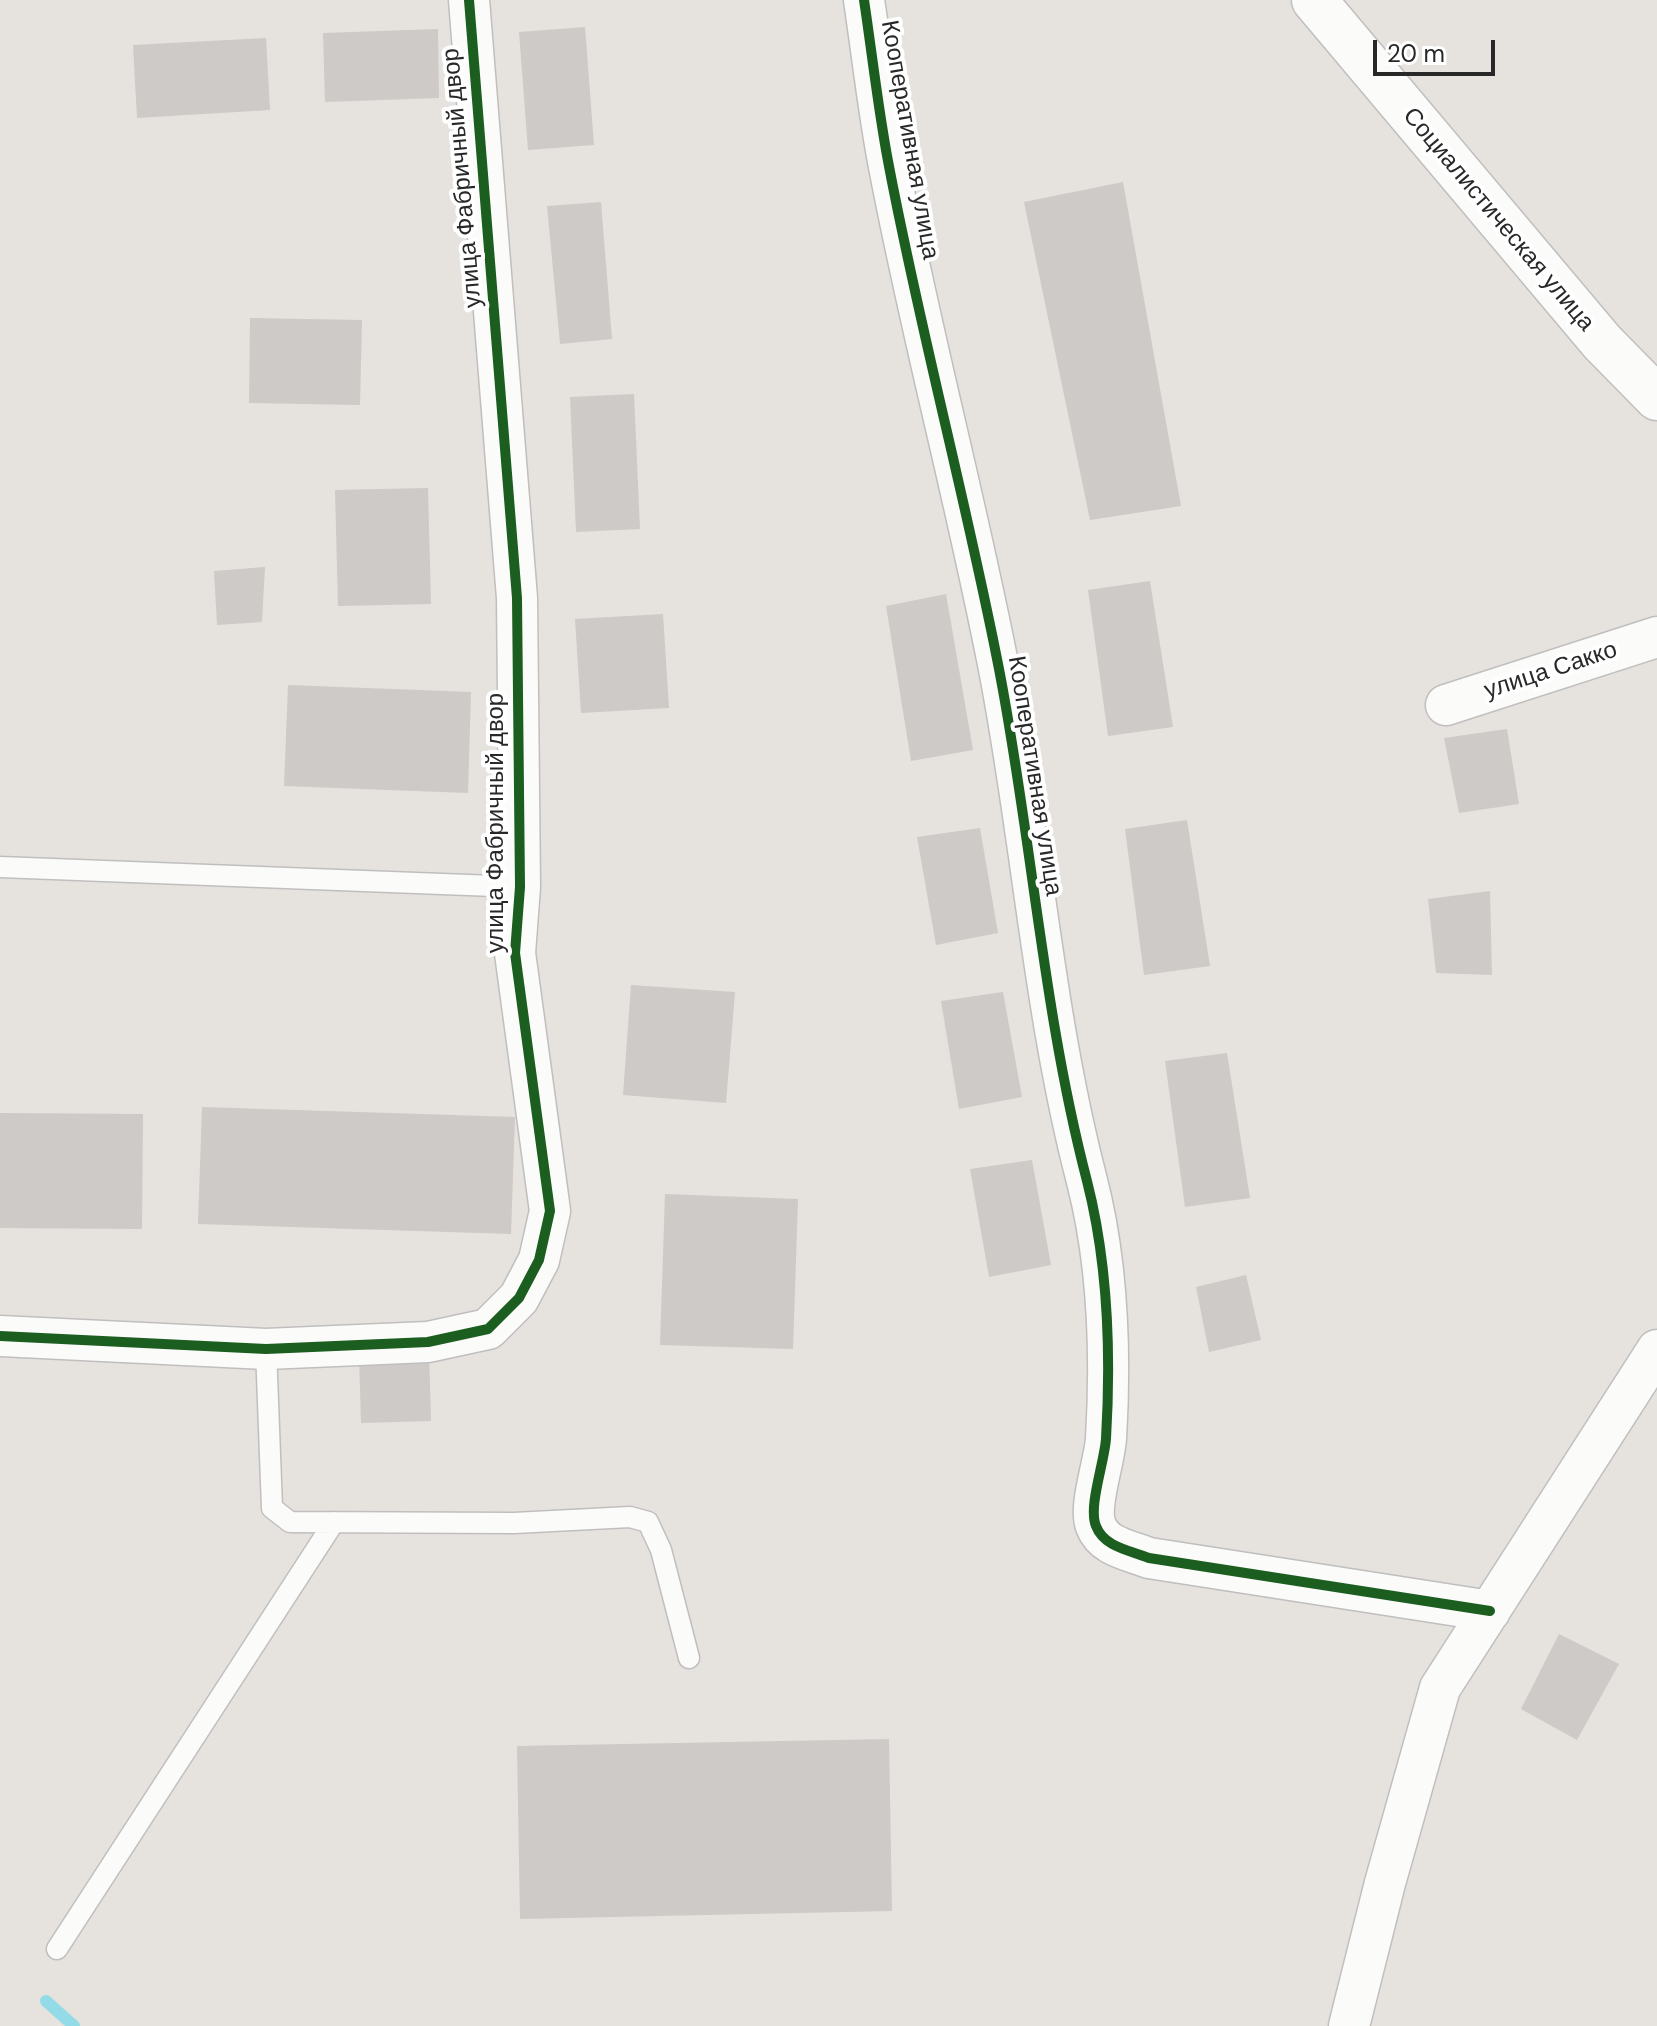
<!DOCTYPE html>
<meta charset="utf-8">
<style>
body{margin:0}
#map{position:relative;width:1657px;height:2026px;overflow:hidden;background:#e6e2de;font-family:"DM Sans",sans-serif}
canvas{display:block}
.scale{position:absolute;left:1373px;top:40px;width:122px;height:36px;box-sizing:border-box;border:4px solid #282828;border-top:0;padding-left:10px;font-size:24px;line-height:28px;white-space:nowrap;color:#282828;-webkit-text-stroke:6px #fff;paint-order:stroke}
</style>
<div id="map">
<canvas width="1657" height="2026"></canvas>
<div class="scale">20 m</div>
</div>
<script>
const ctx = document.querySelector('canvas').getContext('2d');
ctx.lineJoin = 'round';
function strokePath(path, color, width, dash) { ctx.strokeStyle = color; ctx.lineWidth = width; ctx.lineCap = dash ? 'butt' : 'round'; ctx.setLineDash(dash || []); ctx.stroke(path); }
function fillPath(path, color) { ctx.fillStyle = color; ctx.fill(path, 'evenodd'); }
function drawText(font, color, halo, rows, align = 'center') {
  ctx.font = font + ' "DM Sans",sans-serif'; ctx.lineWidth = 8; ctx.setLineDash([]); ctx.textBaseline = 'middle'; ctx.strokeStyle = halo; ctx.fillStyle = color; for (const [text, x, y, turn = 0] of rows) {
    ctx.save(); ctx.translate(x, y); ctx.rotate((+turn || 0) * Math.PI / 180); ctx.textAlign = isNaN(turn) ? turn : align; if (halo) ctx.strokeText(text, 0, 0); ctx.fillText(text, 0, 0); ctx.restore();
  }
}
strokePath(new Path2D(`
 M46 2001 74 2026`), '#93dbe6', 12);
fillPath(new Path2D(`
 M585 27 594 145 528 150 519 32Z
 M438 29 439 98 325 102 323 33Z
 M266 38 270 110 137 118 133 45Z
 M1123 182 1181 506 1090 520 1024 202Z
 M601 202 612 339 560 344 547 206Z
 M250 318 362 320 360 405 249 403Z
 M634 394 640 529 576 532 570 397Z
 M428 488 431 604 338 606 335 490Z
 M265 567 262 622 217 625 214 571Z
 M1150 581 1173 727 1108 736 1088 590Z
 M946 594 973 750 911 761 886 606Z
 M663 614 669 708 581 713 575 619Z
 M288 685 471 692 468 793 284 786Z
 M1507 729 1519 804 1459 813 1444 738Z
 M1187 820 1210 966 1144 975 1125 829Z
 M980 828 998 933 936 945 917 837Z
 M1490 891 1492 975 1436 973 1428 899Z
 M631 985 735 992 726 1103 623 1095Z
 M1003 992 1022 1097 959 1109 941 1001Z
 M1227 1053 1250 1198 1185 1207 1165 1061Z
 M202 1107 515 1117 511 1234 198 1224Z
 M0 1113 143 1114 142 1229 0 1228Z
 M1032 1160 1051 1265 989 1277 970 1169Z
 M665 1194 798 1199 793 1349 660 1345Z
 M1246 1275 1261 1340 1209 1352 1196 1287Z
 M429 1351 431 1421 361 1423 359 1354Z
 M1559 1634 1619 1664 1577 1740 1521 1709Z
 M889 1739 892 1911 520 1919 517 1746Z`), '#cdcac7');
const lane = new Path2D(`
 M0 867 520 887
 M266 1349 272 1508 290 1522 514 1523 630 1517 648 1522 661 1550 689 1658
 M57 1949 334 1522`);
const street = new Path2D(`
 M864 0C872 53 878 108 888 161 920 331 966 499 999 669 1032 839 1043 1013 1087 1181 1108 1263 1111 1355 1106 1439 1104 1464 1088 1507 1096 1526 1104 1547 1129 1550 1149 1558L1490 1611
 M1446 705 1657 637
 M0 1336 266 1349 428 1342 488 1329 519 1298 539 1260 550 1211 515 953 520 887 517 598 469 0
 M1349 2026 1385 1883 1440 1688 1657 1350`);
const secondary = new Path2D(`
 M1314 0 1602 342 1657 398`);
strokePath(lane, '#c0bfbf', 23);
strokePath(street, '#c0bfbf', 43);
strokePath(secondary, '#c0bfbf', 47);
strokePath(lane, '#fbfbfa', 20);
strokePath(street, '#fbfbfa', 40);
strokePath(secondary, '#fbfbfa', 44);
strokePath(new Path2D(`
 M864 0C872 53 878 108 888 161 920 331 966 499 999 669 1032 839 1043 1013 1087 1181 1108 1263 1111 1355 1106 1439 1104 1464 1088 1507 1096 1526 1104 1547 1129 1550 1149 1558L1490 1611
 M0 1336 266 1349 428 1342 488 1329 519 1298 539 1260 550 1211 515 953 520 887 517 598 469 0`), '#1b5e20', 10);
drawText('24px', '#282828', '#fff', [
 ["Кооперативная улица",909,140,80],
 ["улица Фабричный двор",463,178,-95],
 ["Социалистическая улица",1498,220,50],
 ["улица Сакко",1551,671,-18],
 ["Кооперативная улица",1034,776,81],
 ["улица Фабричный двор",497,823,-90]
]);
</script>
